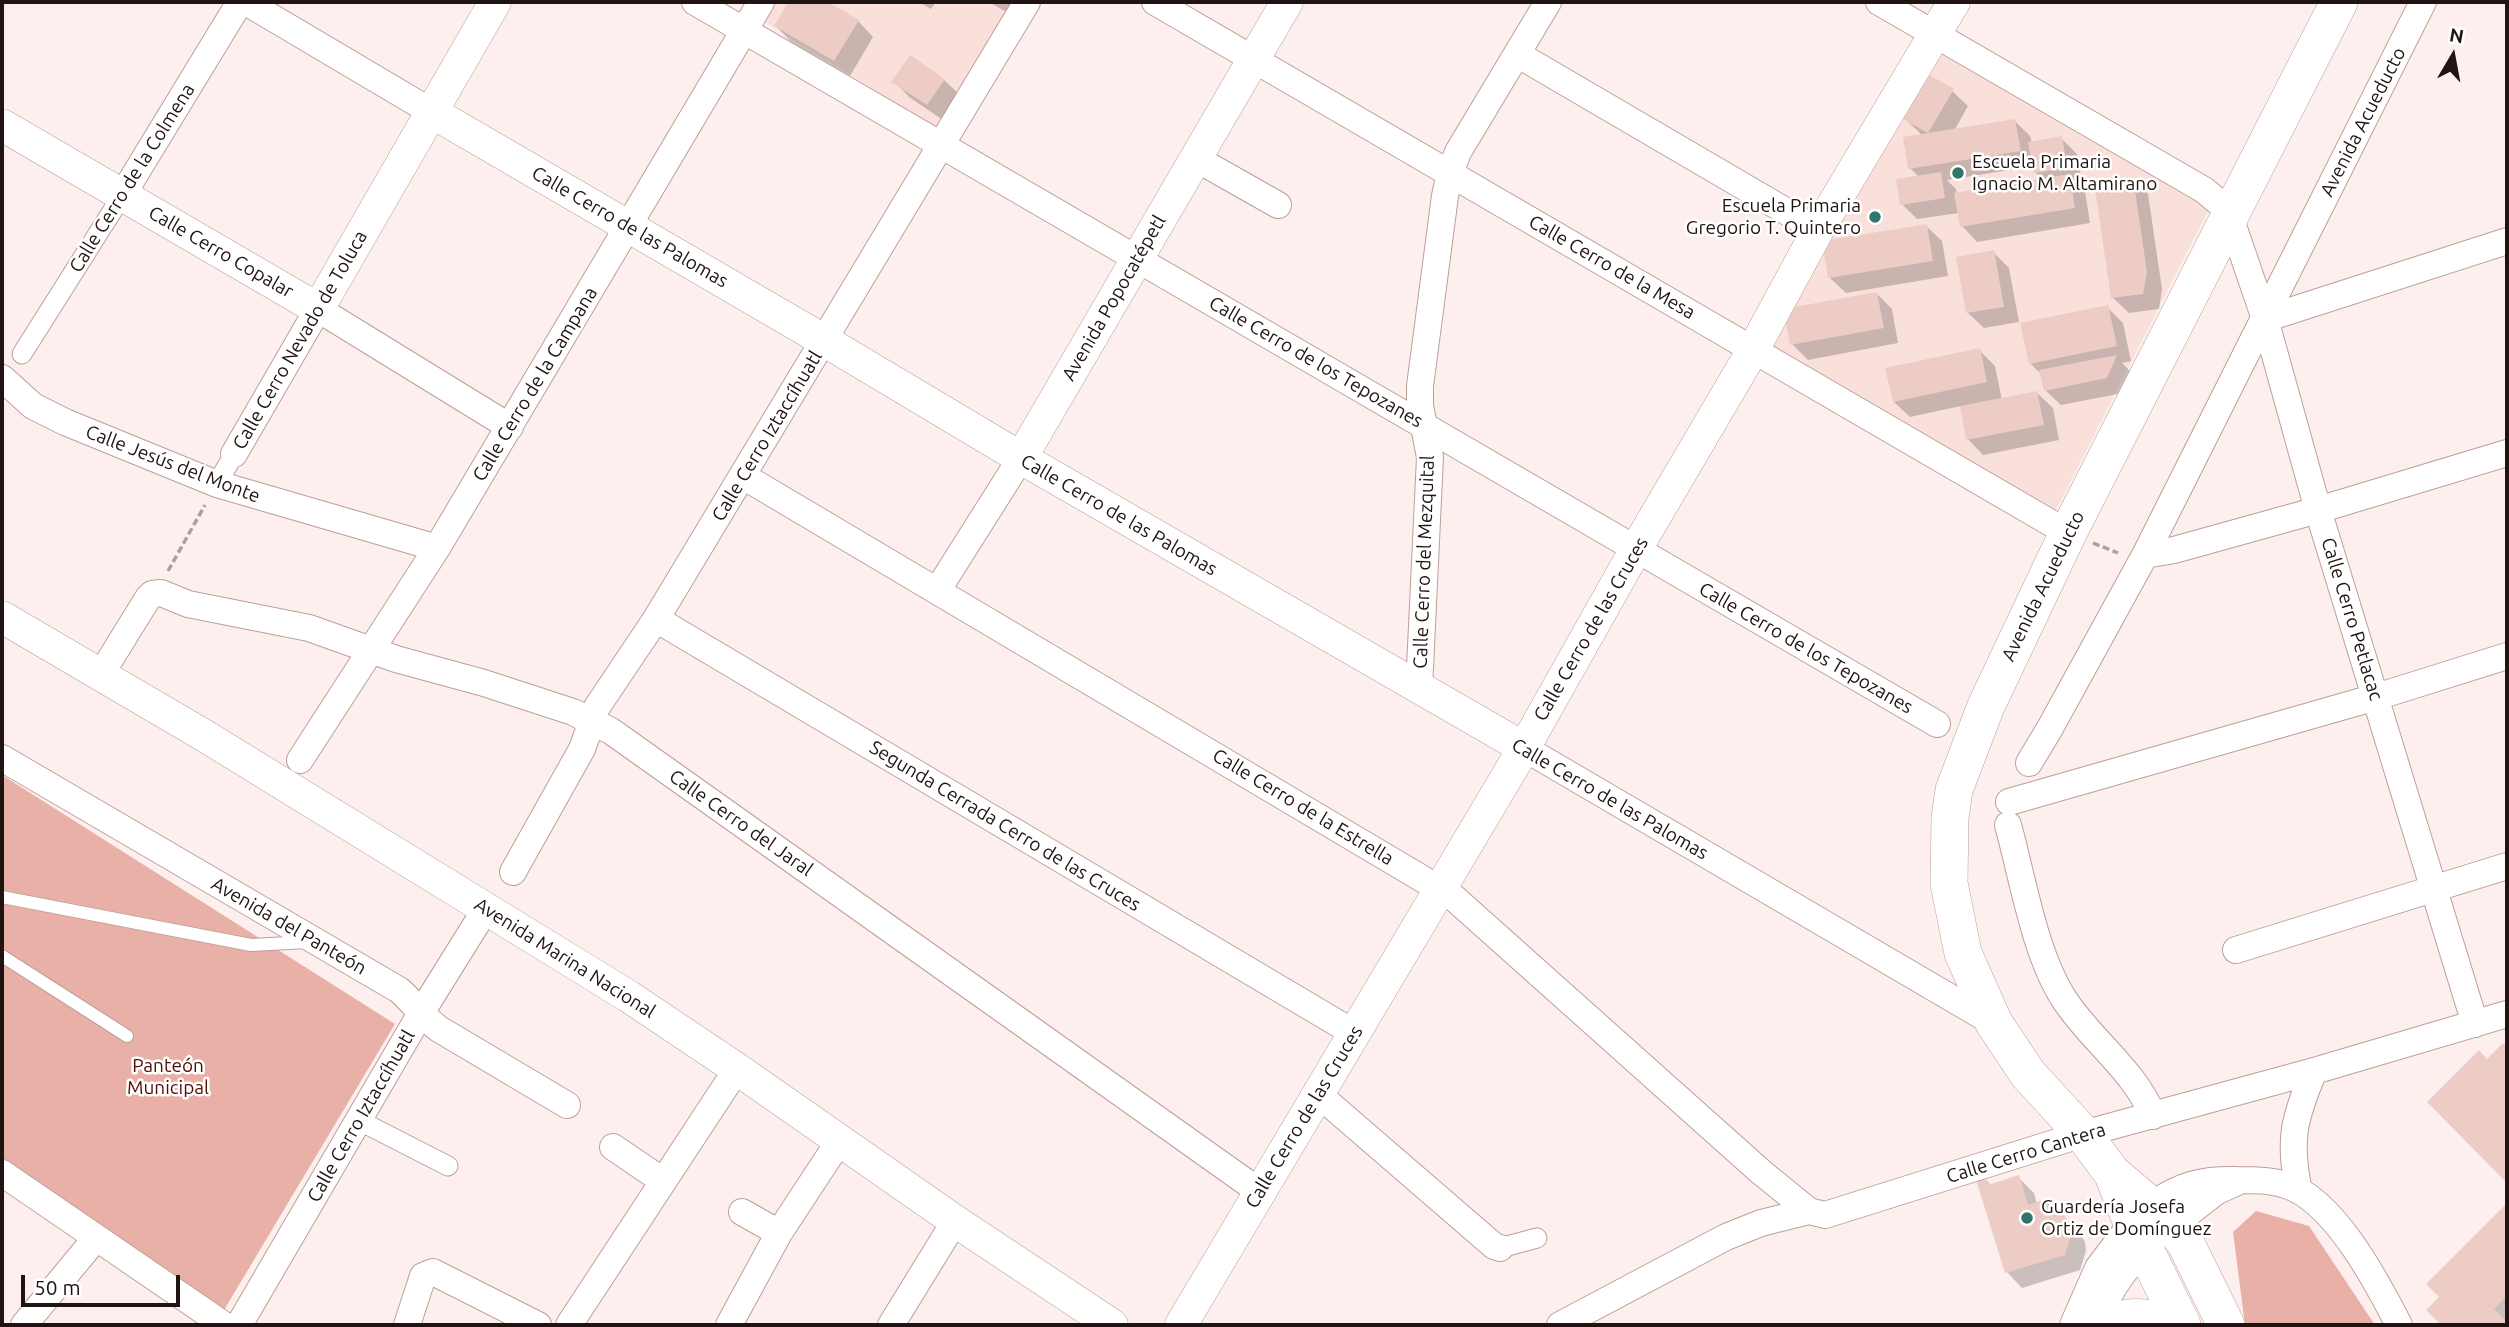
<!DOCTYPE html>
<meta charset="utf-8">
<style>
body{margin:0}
#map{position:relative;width:2509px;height:1327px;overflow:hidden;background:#fdefed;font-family:Ubuntu,sans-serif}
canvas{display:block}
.frame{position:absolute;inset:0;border:4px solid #1f1412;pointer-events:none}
.north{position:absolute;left:2418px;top:21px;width:70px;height:70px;-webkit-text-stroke:5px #fff;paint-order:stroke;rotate:10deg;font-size:19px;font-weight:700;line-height:28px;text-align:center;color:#1f1412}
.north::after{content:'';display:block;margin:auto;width:24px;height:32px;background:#1f1412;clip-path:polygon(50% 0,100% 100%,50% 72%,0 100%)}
.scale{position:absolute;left:21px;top:1275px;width:159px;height:32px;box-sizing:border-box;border:4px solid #1f1412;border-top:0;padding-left:9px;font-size:21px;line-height:24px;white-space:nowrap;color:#1f1412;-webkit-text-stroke:5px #fff;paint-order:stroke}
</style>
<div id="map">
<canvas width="2509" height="1327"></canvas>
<div class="frame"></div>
<div class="north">N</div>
<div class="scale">50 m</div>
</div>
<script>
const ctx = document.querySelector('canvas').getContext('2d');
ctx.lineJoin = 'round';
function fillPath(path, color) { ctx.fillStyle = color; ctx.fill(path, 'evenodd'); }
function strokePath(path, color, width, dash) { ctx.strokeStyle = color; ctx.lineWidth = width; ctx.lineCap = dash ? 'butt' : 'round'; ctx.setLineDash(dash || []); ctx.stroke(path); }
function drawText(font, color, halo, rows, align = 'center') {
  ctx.font = font + ' Ubuntu,sans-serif'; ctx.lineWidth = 5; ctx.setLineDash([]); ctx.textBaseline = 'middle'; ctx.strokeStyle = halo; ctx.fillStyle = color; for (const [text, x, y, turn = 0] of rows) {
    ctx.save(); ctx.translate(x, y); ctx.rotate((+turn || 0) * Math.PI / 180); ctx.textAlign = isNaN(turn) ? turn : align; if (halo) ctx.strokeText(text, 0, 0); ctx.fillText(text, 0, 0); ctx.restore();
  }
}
fillPath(new Path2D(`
 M768 2H1017L943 132 758 18Z
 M1931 42 2212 203 2056 510 1758 340Z`), '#fae0db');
fillPath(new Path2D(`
 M2 775 395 1024 218 1320 2 1165Z
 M2256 1211 2309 1226 2375 1325H2245L2233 1232Z`), '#e8b0a6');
fillPath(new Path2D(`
 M790 2H824L858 21 873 37 850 76 791 42 776 26Z
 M919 2H936L931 9Z
 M989 2H1015L1008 13Z
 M944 80 960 95 943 120 909 97 894 81Z
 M1952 91 1968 106 1954 131 2015 121 2030 136 2032 143 2061 138 2077 154 2082 183 2077 184 2085 191 2090 223 1977 242 1962 226 1959 213 1917 219 1902 204 1919 177 1910 168 1923 136 1903 117ZM2034 166 2035 172 2043 180 1957 194 1956 189 1947 180Z
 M2132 179 2148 194 2162 289 2159 309 2129 313 2113 298Z
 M1926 226 1942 241 1948 276 1846 293 1830 278Z
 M1993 252 2009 268 2019 322 1984 328 1968 313Z
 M1876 293 1892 309 1898 343 1808 360 1792 344Z
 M2107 307 2123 323 2131 361 2122 363 2131 372 2123 393 2061 405 2045 390 2042 375 2030 363Z
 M1979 350 1995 366 2002 400 2037 393 2053 408 2059 440 1983 455 1968 439 1961 406 1910 417 1894 402Z
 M2503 1045 2507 1049V1180L2429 1102 2487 1060Z
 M2018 1177 2034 1193 2037 1204 2046 1201 2077 1229 2085 1242 2086 1251 2080 1270 2022 1288 2007 1272 1985 1179 1992 1186Z
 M2507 1205V1325H2443L2428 1310 2441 1297 2428 1284Z`), '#0003');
fillPath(new Path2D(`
 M788 2H828L859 20 834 61 774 26Z
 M910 55 945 79 927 105 891 82Z
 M1926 73 1954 89 1928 133 1901 118Z
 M2015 119 2021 151 1908 169 1903 137Z
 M2062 136 2067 168 2034 173 2028 142Z
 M1941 172 1945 198 1900 205 1896 179Z
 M2070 174 2075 208 1960 227 1954 193Z
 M2133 177 2147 272 2143 294 2111 298 2094 182Z
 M1927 224 1933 261 1828 278 1822 241Z
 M1994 250 2004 307 1966 313 1956 257Z
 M1877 292 1884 328 1790 345 1783 309Z
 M2108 305 2117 346 2029 364 2020 323Z
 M1980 348 1987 382 1893 402 1885 368Z
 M2117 355 2107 378 2044 391 2039 370Z
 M2037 391 2044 425 1966 440 1960 406Z
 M2503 1043 2507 1047V1183L2427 1102 2479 1050 2487 1059Z
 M2019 1175 2028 1205 2046 1199 2049 1208 2054 1207 2062 1211 2070 1225 2071 1235 2065 1255 2005 1273 1976 1180 1986 1177 1988 1185Z
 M2507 1203V1296L2494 1309 2507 1322V1325H2441L2426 1310 2439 1297 2426 1284Z`), '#edccc6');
const service = new Path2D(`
 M2 897 251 945 308 942
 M2 956 127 1036`);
const pedestrian = new Path2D(`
 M22 354 123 194
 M217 484 234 454
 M360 1121 448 1166
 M1500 1248 1537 1238`);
const minor = new Path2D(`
 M246 2 430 111
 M695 2 1937 724
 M1155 2 2068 533
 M1879 2 2204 190 2222 205 2229 214 2265 319 2318 510 2475 1024
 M1517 54 1818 230
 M1195 158 1278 205
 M123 194 240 2
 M2265 319 2507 241
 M2 378 33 406 65 422 217 484 437 548
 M234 454 318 309 510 427
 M743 476 1453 897 1761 1172 1809 1211
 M2145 555 2174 550 2318 510 2507 453
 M937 591 1021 458
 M656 619 1354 1033
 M101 674 148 598 152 594 161 593 188 604 309 628 396 659 484 683 573 712 611 731 1260 1192
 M1419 689 1430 457 1420 406V386L1445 196 1450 173 1458 152 1548 2
 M1524 748 1994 1023
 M2 758 399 990C413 1002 423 1017 439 1029L567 1105
 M300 760 437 548 761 2
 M2029 763 2050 728 2145 555 2423 2
 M2009 802 2376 697 2507 656
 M2008 825C2023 879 2035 957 2066 1002 2093 1042 2135 1071 2153 1116
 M513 872 582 749 597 707 656 619 1027 2
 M2236 950 2507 866
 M1318 1094 1494 1246 1500 1248
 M613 1147 663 1181
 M2 1173 224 1325
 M2299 1191C2288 1141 2294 1118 2314 1071
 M2151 1205C2181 1185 2201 1179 2237 1180 2253 1180 2270 1180 2286 1185 2334 1200 2377 1282 2399 1325
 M742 1212 779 1233
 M2172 1226 2217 1191 2235 1183
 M24 1325 96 1238
 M239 1325 421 1013 487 907
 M407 1325 423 1276 433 1272 538 1325
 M569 1325 737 1069
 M729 1325 779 1233 840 1140
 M891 1325 955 1221
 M1560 1325 1726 1237 1761 1223 1809 1211 1825 1215 2083 1134 2314 1071 2507 1014
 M2073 1325 2098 1268 2132 1223
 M2096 1325C2106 1295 2121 1272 2144 1250`);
const tertiary = new Path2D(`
 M430 111 825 341 1021 458 1524 748
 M2 125 318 309 495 2
 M1021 458 1287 2
 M2 617 205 736 628 996 737 1069 955 1221 1112 1325
 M1181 1325 1524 748 1636 549 1753 350 1818 230 1954 2`);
const secondary = new Path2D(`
 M2114 1177 2132 1223 2182 1325
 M2103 1325C2127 1315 2146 1315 2170 1325
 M2226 1325 2185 1242 2164 1217 2112 1173 2083 1134 2028 1074 1994 1023 1963 953 1949 883 1950 818 1954 790 1986 706 2068 533 2339 2`);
strokePath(service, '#be9f98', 14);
strokePath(pedestrian, '#be9f98', 21);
strokePath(minor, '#be9f98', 28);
strokePath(tertiary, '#be9f98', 33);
strokePath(secondary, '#be9f98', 38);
strokePath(new Path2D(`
 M2093 543 2118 553
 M168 571 205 505`), '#ac9f9d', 3.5, [7, 3.5]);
strokePath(service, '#fff', 12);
strokePath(pedestrian, '#fff', 19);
strokePath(minor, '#fff', 26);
strokePath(tertiary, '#fff', 32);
strokePath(secondary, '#fff', 37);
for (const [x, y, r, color] of [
 [1958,173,7,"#31766a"],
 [1875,217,7,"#31766a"],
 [2027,1218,7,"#31766a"]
]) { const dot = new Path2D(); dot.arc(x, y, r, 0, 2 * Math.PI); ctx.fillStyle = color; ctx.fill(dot); strokePath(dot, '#fff', 2.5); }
drawText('19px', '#1f1412', '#fff', [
 ["Avenida Acueducto",2363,122,-63],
 ["Calle Cerro de la Colmena",132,178,-58],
 ["Calle Cerro de las Palomas",630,227,30],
 ["Calle Cerro Copalar",221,252,30],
 ["Calle Cerro de la Mesa",1612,267,30],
 ["Avenida Popocatépetl",1114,298,-60],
 ["Calle Cerro Nevado de Toluca",300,340,-60],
 ["Calle Cerro de los Tepozanes",1316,362,30],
 ["Calle Cerro de la Campana",535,384,-59],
 ["Calle Cerro Iztaccíhuatl",767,436,-59],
 ["Calle Jesús del Monte",173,464,21],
 ["Calle Cerro de las Palomas",1119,515,30],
 ["Calle Cerro del Mezquital",1424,562,-88],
 ["Avenida Acueducto",2043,586,-64],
 ["Calle Cerro Petlacac",2352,619,73],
 ["Calle Cerro de las Cruces",1591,629,-60],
 ["Calle Cerro de los Tepozanes",1806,648,30],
 ["Calle Cerro de las Palomas",1610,799,30],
 ["Calle Cerro de la Estrella",1303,807,31],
 ["Calle Cerro del Jaral",741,823,35],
 ["Segunda Cerrada Cerro de las Cruces",1005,826,31],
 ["Avenida del Panteón",289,926,30],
 ["Avenida Marina Nacional",565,958,32],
 ["Calle Cerro Iztaccíhuatl",361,1116,-60],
 ["Calle Cerro de las Cruces",1304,1117,-59],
 ["Calle Cerro Cantera",2026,1153,-17]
]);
drawText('19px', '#1f1412', '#fff', [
 ["Escuela Primaria",1972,162],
 ["Ignacio M. Altamirano",1972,184],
 ["Escuela Primaria",1861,206,"right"],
 ["Gregorio T. Quintero",1861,228,"right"],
 ["Guardería Josefa",2041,1207],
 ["Ortiz de Domínguez",2041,1229]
], 'left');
drawText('19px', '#520f07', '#fff', [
 ["Panteón",168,1066],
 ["Municipal",168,1088]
]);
</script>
